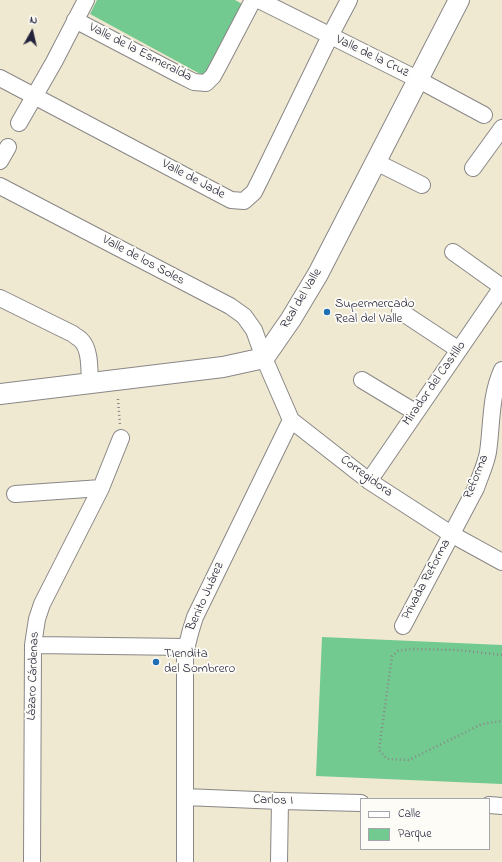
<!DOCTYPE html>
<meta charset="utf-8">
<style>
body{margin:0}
#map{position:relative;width:502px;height:862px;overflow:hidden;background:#f0e9d1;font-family:"Indie Flower",sans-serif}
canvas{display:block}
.legend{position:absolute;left:360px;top:798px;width:130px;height:52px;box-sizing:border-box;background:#fdfcf7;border:1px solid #a5a5ac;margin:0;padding:5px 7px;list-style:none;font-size:12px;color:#22223b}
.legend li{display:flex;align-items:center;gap:8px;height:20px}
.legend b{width:20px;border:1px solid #a5a5ac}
.north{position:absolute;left:12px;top:12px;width:40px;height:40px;-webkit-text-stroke:3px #fdfcf7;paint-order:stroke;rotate:8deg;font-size:11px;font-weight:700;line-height:16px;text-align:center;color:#22223b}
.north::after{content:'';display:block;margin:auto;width:14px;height:18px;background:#22223b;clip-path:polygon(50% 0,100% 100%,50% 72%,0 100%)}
</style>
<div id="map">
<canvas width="502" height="862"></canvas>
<ul class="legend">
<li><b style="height:5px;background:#fff"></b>Calle</li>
<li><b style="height:11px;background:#72ca90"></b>Parque</li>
</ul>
<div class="north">N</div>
</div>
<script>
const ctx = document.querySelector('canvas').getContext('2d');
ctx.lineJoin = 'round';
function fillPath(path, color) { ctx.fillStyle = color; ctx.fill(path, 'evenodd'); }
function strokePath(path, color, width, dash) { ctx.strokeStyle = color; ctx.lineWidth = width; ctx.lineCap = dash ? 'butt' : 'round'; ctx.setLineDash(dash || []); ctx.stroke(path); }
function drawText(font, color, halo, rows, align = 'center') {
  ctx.font = font + ' "Indie Flower",sans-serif'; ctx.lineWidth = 3.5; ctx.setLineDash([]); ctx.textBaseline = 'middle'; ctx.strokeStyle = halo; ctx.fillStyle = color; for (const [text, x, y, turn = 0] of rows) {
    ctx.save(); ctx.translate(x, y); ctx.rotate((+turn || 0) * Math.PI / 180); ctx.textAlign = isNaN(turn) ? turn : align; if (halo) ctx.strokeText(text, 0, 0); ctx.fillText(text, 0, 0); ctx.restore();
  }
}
fillPath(new Path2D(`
 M97 0H235L244 5 204 76 90 14Z
 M322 637 502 645V784L316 776Z`), '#72ca90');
const minor = new Path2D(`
 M259 0 417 79 484 115
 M75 20 178 74 194 82 206 83 213 76 220 63 253 0
 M0 78 231 200 244 201 254 192 261 178 330 36 349 0
 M19 123 54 62 86 0
 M0 161 8 147
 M376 162 422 185
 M473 168 502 128
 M0 186 230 306 244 316 254 330 264 358 291 420 369 481 451 534 502 562
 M0 298 73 334C75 336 79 338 81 340 91 350 89 371 90 384
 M400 311 459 350
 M362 380 415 412
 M369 481 502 287 453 252
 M15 494 101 488
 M403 626 476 488C480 476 486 464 488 452 492 425 490 396 502 370
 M33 645 186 647
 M185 797 280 801 361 803
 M489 805 502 806
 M32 862 33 645 37 619 42 604 101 488 121 438
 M185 862V660C186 645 190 632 195 617L291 420
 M279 862 280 801`);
const tertiary = new Path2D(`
 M0 394 223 367 264 358 291 319 318 274 459 0`);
strokePath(minor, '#898686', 18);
strokePath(tertiary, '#898686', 22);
strokePath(new Path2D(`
 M118 399 120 425
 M502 655 457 650 412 649 398 651 392 656 379 750 387 759 409 760 482 724 502 721`), '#898686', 2.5, [1, 3]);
strokePath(minor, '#fff', 16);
strokePath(tertiary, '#fff', 20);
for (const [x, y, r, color] of [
 [327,312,4,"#1f6fb2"],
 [156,662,4,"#1f6fb2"]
]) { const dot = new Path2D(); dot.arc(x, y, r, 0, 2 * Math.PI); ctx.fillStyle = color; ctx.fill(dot); strokePath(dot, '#fdfcf7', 1.5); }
drawText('13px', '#22223b', '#fdfcf7', [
 ["Valle de la Esmeralda",140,53,27],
 ["Valle de la Cruz",372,57,26],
 ["Valle de Jade",193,180,28],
 ["Valle de los Soles",143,261,28],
 ["Real del Valle",302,299,-59],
 ["Mirador del Castillo",435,384,-55],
 ["Corregidora",366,477,36],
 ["Reforma",477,477,-68],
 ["Privada Reforma",427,580,-62],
 ["Benito Juárez",206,597,-66],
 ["Lázaro Cárdenas",34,676,-88],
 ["Carlos I",273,801,2]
]);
drawText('13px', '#22223b', '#fdfcf7', [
 ["Supermercado",335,305],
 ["Real del Valle",335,320],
 ["TIendita",164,655],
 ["del Sombrero",164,670]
], 'left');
</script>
